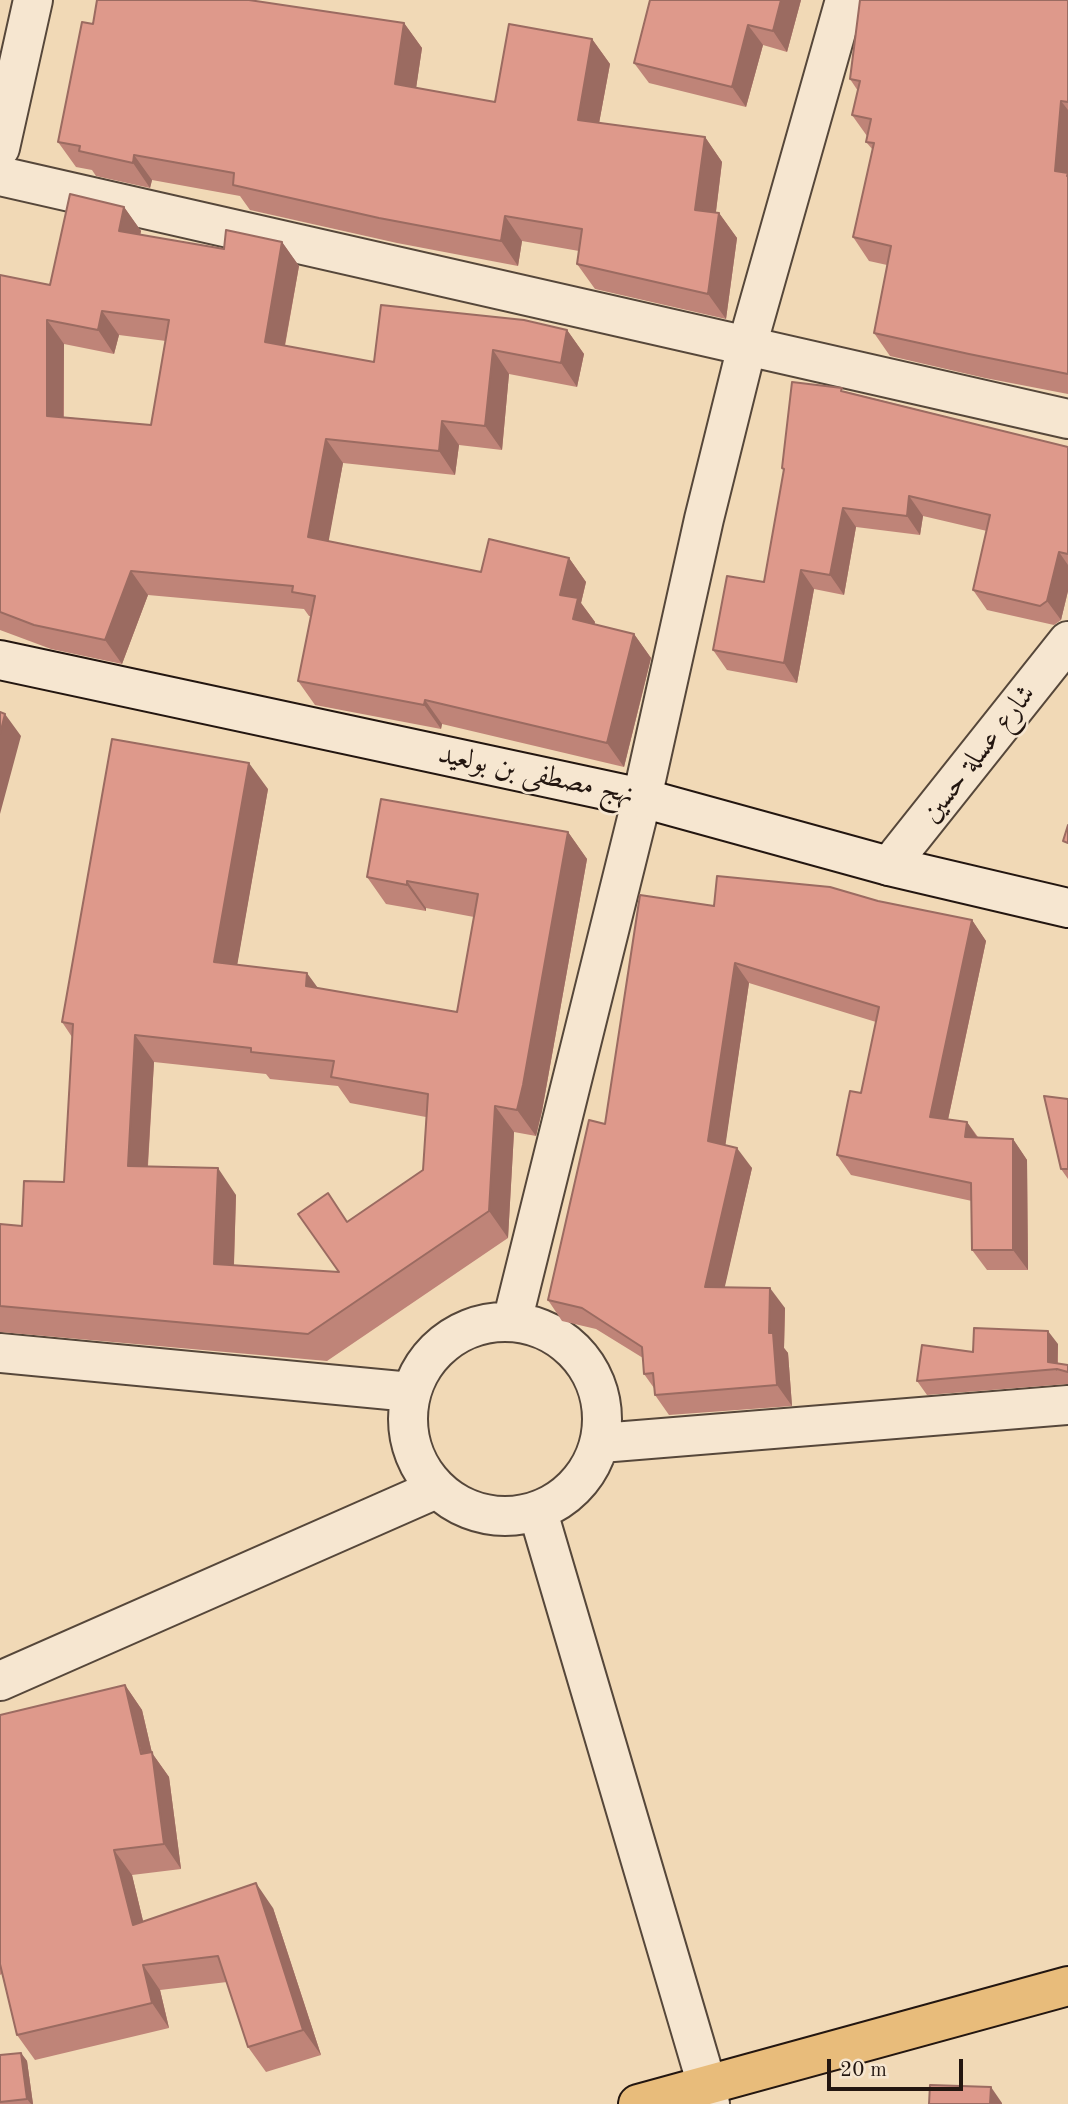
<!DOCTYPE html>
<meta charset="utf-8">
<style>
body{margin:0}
#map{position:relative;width:1068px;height:2104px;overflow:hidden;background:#f1d9b6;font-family:"Old Standard TT",serif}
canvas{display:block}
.scale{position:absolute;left:827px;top:2059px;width:136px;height:32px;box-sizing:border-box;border:4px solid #231610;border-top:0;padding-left:9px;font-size:21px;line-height:24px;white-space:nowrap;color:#231610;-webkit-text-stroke:5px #f6e6d0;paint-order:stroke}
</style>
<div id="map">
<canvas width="1068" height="2104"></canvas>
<div class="scale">20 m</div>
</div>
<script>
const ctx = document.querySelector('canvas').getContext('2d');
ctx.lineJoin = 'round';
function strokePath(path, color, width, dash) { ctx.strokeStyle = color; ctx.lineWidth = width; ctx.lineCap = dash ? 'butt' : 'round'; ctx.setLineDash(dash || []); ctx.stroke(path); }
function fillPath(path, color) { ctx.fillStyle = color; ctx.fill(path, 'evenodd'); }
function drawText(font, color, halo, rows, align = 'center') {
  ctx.font = font + ' "Old Standard TT",Amiri,serif'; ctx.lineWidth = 5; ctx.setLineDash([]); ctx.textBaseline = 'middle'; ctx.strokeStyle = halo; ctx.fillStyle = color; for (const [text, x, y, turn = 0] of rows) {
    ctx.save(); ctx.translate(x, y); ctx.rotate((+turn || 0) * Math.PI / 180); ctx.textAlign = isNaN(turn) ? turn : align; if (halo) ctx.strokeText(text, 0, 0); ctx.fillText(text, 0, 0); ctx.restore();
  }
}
const street = new Path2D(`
 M0 148 33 0
 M0 176 1068 419
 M889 866 1068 641
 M408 1419a97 97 0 1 1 194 0a97 97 0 1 1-194 0Z
 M512 1322 642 798 704 519 747 346 845 0
 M0 1353 411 1392
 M601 1443 1068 1405
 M538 1512 707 2085 710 2104
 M0 1681 436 1489`);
const secondary = new Path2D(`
 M0 660 642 798 889 866 1068 908`);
const primary = new Path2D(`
 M638 2104 1068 1986`);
strokePath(street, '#56473a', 42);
strokePath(secondary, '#231610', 42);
strokePath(primary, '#231610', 42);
strokePath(street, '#f6e6d0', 38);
strokePath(secondary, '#f6e6d0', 38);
strokePath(primary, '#e8bc7b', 38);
fillPath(new Path2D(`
 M801 0 787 52 763 45 746 107 649 83 634 63Z
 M1068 0V394L985 378 890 356 874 333 887 265 869 261 853 237 873 150 866 142 867 136 852 115 858 91 850 79Z
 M404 23 422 48 416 88 495 102 592 39 610 64 599 123 705 137 722 162 716 212 719 213 737 238 726 319 595 289 577 264 579 251 522 241 518 266 397 243 250 210 240 196 152 180 150 188 96 176 92 170 76 167 58 142 93 24Z
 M124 207 141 231 140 235 224 249 282 242 299 266 285 346 374 362 567 330 584 354 577 387 509 374 502 450 459 445 455 475 343 463 328 541 481 572 569 558 586 582 581 603 595 622 594 624 634 634 651 658 624 767 442 724 441 729 315 705 298 681 311 616H309L304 609 148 595 122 664 51 649 0 630V275L50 285ZM119 335 166 341 151 425 64 417V344L114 354Z
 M844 391 1068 447V591L1061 620 1054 625 987 610 973 590 987 531 923 516 920 535 856 527 844 595 814 589 797 683 727 670 713 650 764 582 784 471 782 468Z
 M268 789 237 964 317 988 457 1012 474 917 426 908V911L386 904 367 877 568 832 587 859 542 1111 536 1136 514 1132 508 1238 327 1361 0 1332V1224L22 1226 64 1182 72 1037 62 1022ZM154 1062 266 1074 270 1079 338 1086 350 1103 426 1117 423 1170 348 1221 339 1272 234 1265 236 1195 148 1166Z
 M878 901 972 920 986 941 948 1120 967 1122 978 1137 1013 1139 1027 1160 1028 1270H987L972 1250V1201L851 1175 837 1155 861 1093 876 1022 749 983 725 1145 752 1168 724 1288 785 1308 784 1348 788 1353 792 1406 669 1415 655 1395 654 1388 644 1374 643 1358 596 1329 562 1321 548 1300 605 1124 714 906Z
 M1068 1099V1179L1061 1169Z
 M1058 1344V1363L1068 1365V1384L927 1395 917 1381 973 1352Z
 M125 1685 142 1710 152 1753 169 1777 181 1869 132 1875 143 1921 273 1908 321 2055 266 2072 248 2047 227 1982 160 1990 169 2028 35 2060 17 2035 2 1974 0 1975V1715Z
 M21 2053 27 2061 33 2104H0V2055Z`), '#bf8478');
fillPath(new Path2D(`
 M781 0H801L787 52 773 31Z
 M404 23 422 48 413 109 395 84Z
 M748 25 763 45 746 107 732 87Z
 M592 39 610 64 595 145 578 120Z
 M1061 101 1068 110V189L1055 171Z
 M705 137 722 162 713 235 695 210Z
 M134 155 152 180 150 188 133 163Z
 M124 207 141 231 136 255 119 231Z
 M719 213 737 238 726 319 708 294Z
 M505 216 522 241 518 266 501 241Z
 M282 242 299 266 281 366 265 342Z
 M102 311 119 335 114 354 98 330Z
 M47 320 64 344 63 440 47 416Z
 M567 330 584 354 577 387 561 363Z
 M493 350 509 374 502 450 485 426Z
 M442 421 459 445 455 475 439 451Z
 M326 439 343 463 325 561 308 537Z
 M909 496 923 516 920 535 907 516Z
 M843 508 856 527 844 595 830 575Z
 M1059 552 1068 565V591L1061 620 1047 601Z
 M569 558 586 582 581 603 595 622 590 643 573 619 560 595Z
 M801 570 814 589 797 683 784 663Z
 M131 571 148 595 122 664 105 640Z
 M634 634 651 658 624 767 607 743Z
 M425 700 442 724 441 729 424 705Z
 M5 714 21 736 0 814V734Z
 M249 763 268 789 233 989 214 962Z
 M568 832 587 859 542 1111 536 1136 517 1110Z
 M407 881 426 908V911L407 885Z
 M972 920 986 941 944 1138 930 1117Z
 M735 963 749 983 723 1162 708 1141Z
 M307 973 326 999 306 986Z
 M135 1035 154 1062 146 1192 128 1166Z
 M495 1106 514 1132 508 1238 489 1211Z
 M967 1122 981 1143 965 1137Z
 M1013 1139 1027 1160 1028 1270 1013 1250Z
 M737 1148 752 1168 720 1308 705 1287Z
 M218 1168 236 1195 233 1291 214 1264Z
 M770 1288 785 1308 784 1348 788 1353 792 1406 777 1385 769 1333Z
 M1048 1331 1058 1344 1057 1371 1048 1362Z
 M125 1685 142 1710 152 1753 169 1777 181 1869 164 1844Z
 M114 1850 132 1875 150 1950 133 1925Z
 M256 1883 273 1908 321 2055 303 2030Z
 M143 1965 160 1990 169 2028 152 2003Z
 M21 2053 27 2061 33 2104H31L27 2099Z
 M991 2087 1002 2103V2104H990Z`), '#9b6b61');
const building = new Path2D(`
 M97 0H249L404 23 395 84 495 102 509 24 592 39 578 120 705 137 695 210 719 213 708 294 577 264 582 229 505 216 501 241 379 218 233 185 234 173 134 155 133 163 79 151 80 146 58 142 82 22 93 24Z
 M650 0H781L773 31 748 25 732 87 634 63Z
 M860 0H1068V102L1061 101 1055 171 1068 173 1067 176H1068V374L969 354 874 333 891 246 853 237 874 143 866 142 871 119 852 115 860 81 850 79Z
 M70 194 124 207 119 231 224 249 226 230 282 242 265 342 374 362 381 305 524 320 567 330 561 363 493 350 485 426 442 421 439 451 326 439 308 537 481 572 489 539 569 558 560 595 578 598 573 619 634 634 607 743 425 700 424 705 298 681 315 596 292 592 293 586 131 571 105 640 34 625 0 612V275L50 285ZM102 311 169 320 151 425 47 416V320L98 330Z
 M792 382 842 388 841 391 1068 447V554L1059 552 1047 601 1040 606 973 590 990 515 909 496 907 516 843 508 830 575 801 570 784 663 713 650 727 576 764 582 784 469 782 468Z
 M0 712 5 714 0 734Z
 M112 739 249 763 214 962 307 973 306 986 457 1012 478 894 407 881V885L367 877 381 799 568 832 523 1085 517 1110 495 1106 489 1211 308 1334 0 1306V1224L22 1226 24 1181 64 1182 73 1024 62 1022ZM135 1035 251 1048V1052L334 1061 331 1077 428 1094 423 1170 347 1222 328 1193 298 1214 339 1272 214 1264 218 1168 128 1166Z
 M1068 825V843L1063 841Z
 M717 876 830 887 878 901 972 920 930 1117 967 1122 965 1137 1013 1139V1250H972L971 1183 837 1155 850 1091 861 1093 879 1007 735 963 708 1141 737 1148 705 1287 770 1288 769 1333H773L777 1385 655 1395 653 1373 644 1374 642 1347 582 1308 548 1300 589 1120 605 1124 640 895 714 906Z
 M1044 1096 1068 1099V1169H1061Z
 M974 1328 1048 1331V1362L1068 1365V1372L1057 1369 917 1381 922 1345 973 1352Z
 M125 1685 141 1754 152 1752 164 1844 114 1850 133 1925 256 1883 303 2030 248 2047 218 1956 143 1965 152 2003 17 2035 0 1964V1715Z
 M21 2053 27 2099 0 2102V2055Z
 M930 2085 991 2087 990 2104H929Z`);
fillPath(building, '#de998b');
strokePath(building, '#9b6b61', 2);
drawText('28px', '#231610', '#f6e6d0', [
 ["شارع عسلة حسين",979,754,-52],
 ["نهج مصطفى بن بولعيد",536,775,12]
]);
</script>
